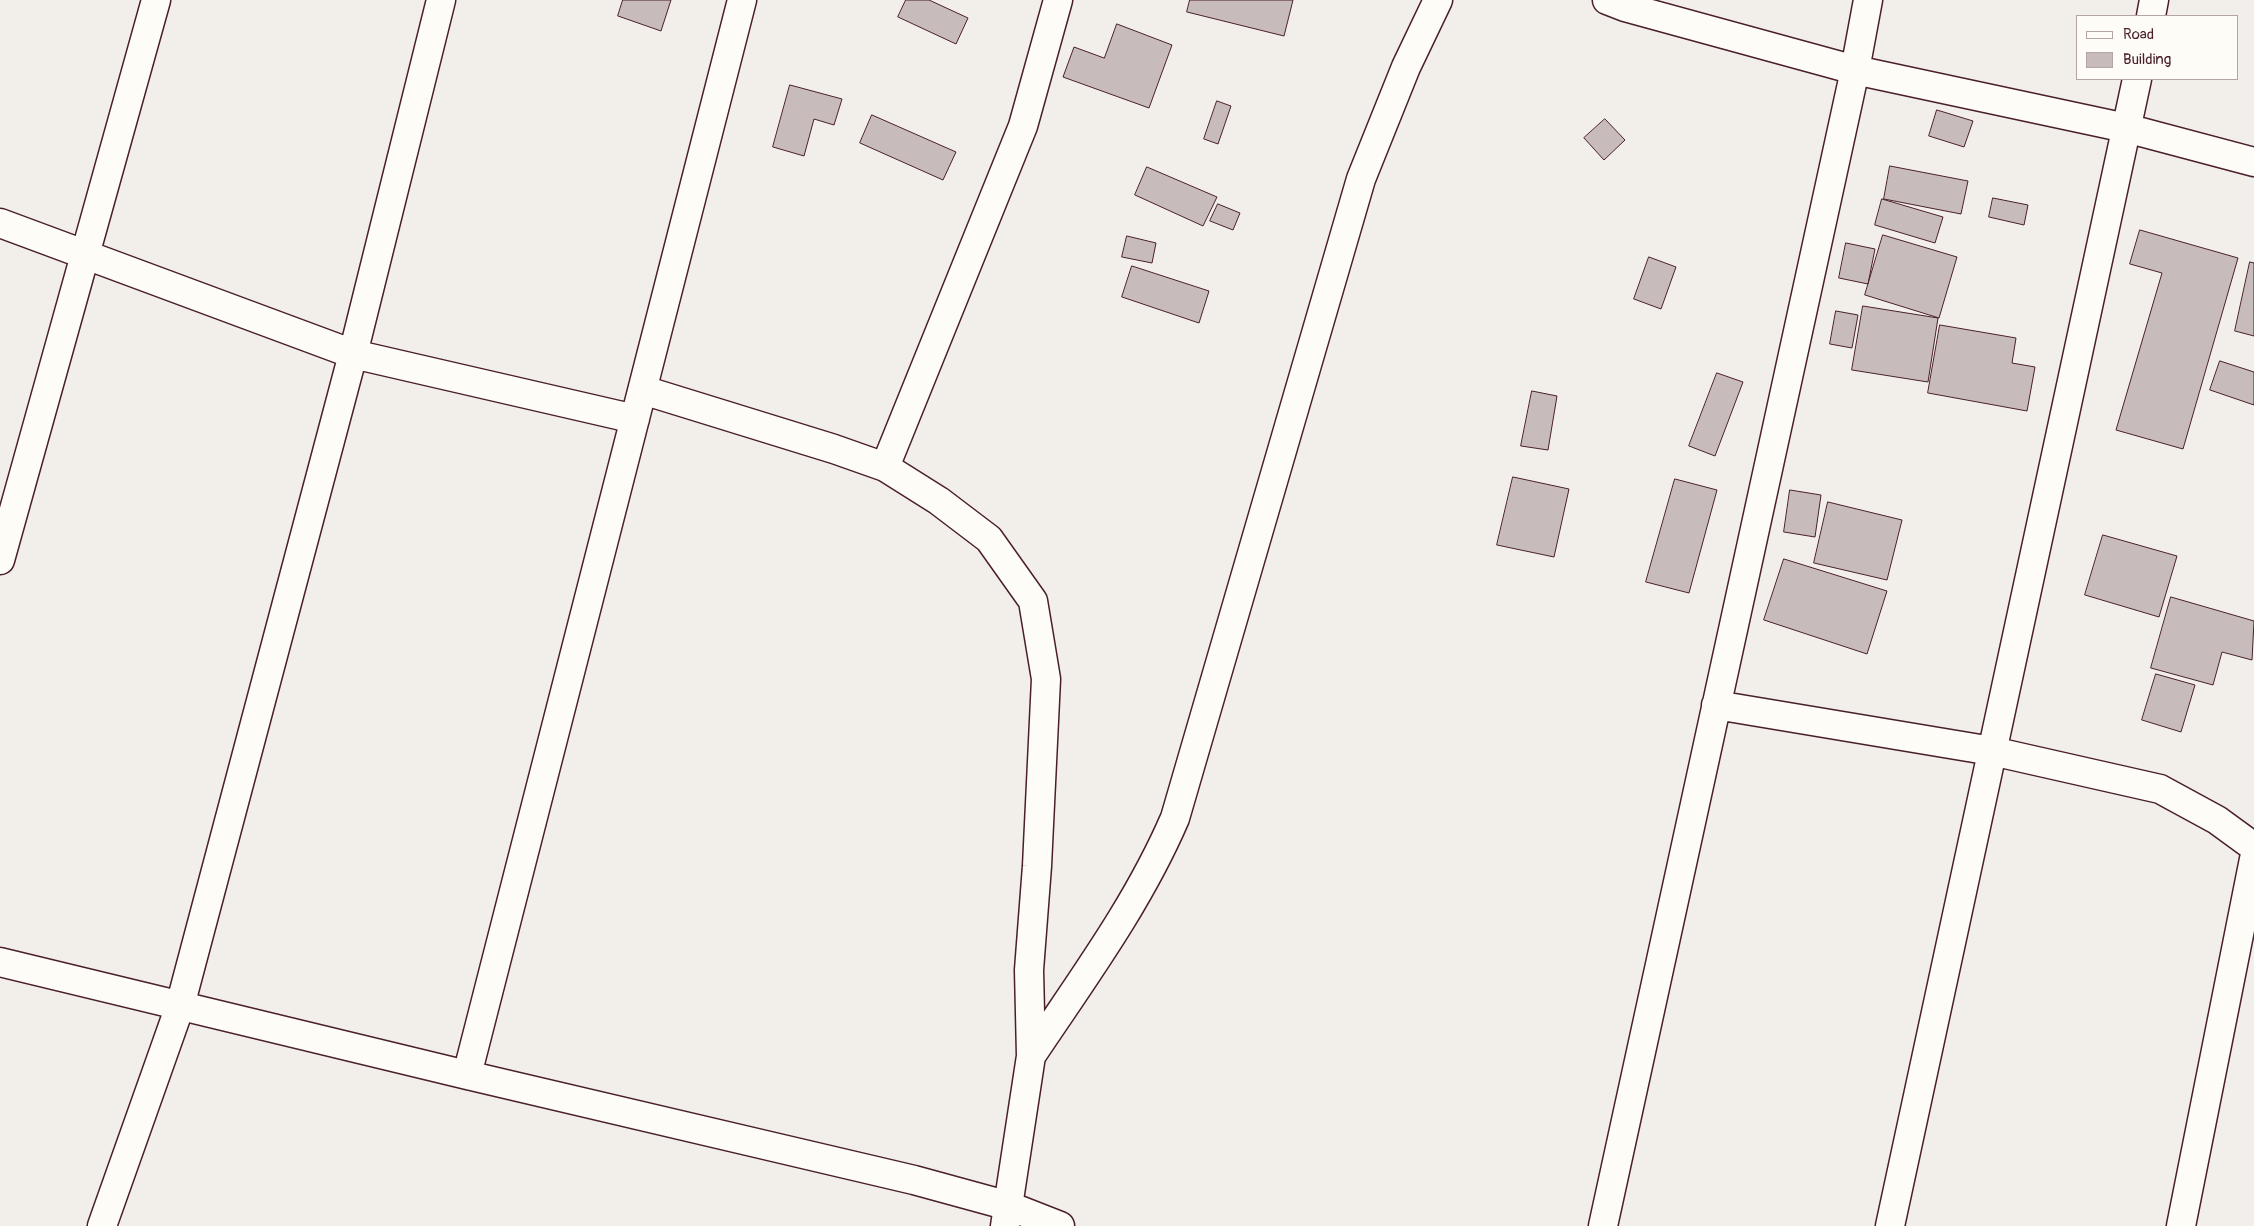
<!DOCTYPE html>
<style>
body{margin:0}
#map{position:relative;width:2254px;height:1226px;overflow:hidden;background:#f2efeb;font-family:Pangolin,sans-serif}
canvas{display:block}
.legend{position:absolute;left:2076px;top:15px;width:162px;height:65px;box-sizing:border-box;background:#fdfcf7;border:1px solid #b5a4a5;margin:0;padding:6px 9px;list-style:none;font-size:15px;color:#4a1f2b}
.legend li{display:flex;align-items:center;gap:10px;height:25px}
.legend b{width:25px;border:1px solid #b5a4a5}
</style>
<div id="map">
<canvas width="2254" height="1226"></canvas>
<ul class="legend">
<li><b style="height:6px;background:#fdfcf7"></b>Road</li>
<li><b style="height:14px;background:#c8bbbb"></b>Building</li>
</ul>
</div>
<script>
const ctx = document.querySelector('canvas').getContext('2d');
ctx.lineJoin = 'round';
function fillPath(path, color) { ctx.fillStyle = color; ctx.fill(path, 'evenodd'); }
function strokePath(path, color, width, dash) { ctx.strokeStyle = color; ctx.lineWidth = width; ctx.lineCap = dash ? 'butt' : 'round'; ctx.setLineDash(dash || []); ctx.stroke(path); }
const building = new Path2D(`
 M623 0H671L661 31 618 16Z
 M906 0H929L968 18 956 44 898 17Z
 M1190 0H1293L1284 36 1187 12Z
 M1117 24 1172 45 1149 108 1063 77 1074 47 1104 58Z
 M790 85 842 99 834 125 814 119 804 156 773 147Z
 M1217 101 1231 106 1218 144 1204 139Z
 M1937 110 1973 121 1964 147 1929 136Z
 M872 115 956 152 943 180 860 143Z
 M1605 119 1625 140 1604 160 1584 138Z
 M1890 166 1968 181 1961 214 1884 199Z
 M1147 167 1217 197 1203 226 1135 195Z
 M1993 198 2028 205 2024 225 1989 217Z
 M1882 199 1943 217 1935 243 1875 225Z
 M1218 204 1240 213 1233 230 1210 221Z
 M2140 230 2238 258 2183 449 2116 430 2162 273 2130 264Z
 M1883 235 1957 257 1939 318 1865 295Z
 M1127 236 1156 243 1152 263 1122 257Z
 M1846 243 1875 249 1868 284 1839 278Z
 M1649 257 1676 267 1661 309 1634 299Z
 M2250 262 2254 263V336L2235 331Z
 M1132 266 1209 291 1199 323 1122 297Z
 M1863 306 1938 318 1928 382 1852 370Z
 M1836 311 1858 315 1852 348 1830 344Z
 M1940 325 2016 338 2012 363 2035 367 2027 411 1928 393Z
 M2220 361 2254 372V405L2210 390Z
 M1717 373 1743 382 1715 456 1689 446Z
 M1532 391 1557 396 1548 450 1521 446Z
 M1513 477 1569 489 1554 557 1497 545Z
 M1675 479 1717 490 1689 593 1646 582Z
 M1790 490 1821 495 1815 537 1784 532Z
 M1828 502 1902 520 1887 580 1814 563Z
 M2103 535 2177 556 2159 617 2085 595Z
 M1784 559 1887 591 1867 654 1764 620Z
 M2171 597 2254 621 2252 660 2222 652 2213 685 2151 668Z
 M2156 674 2195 685 2181 732 2142 720Z`);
fillPath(building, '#c8bbbb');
strokePath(building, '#4a1f2b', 1);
const street = new Path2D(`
 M1607 0 1625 7 1855 70 2126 128 2254 162
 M2151 16 2154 0
 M0 223 353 354 635 419
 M643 390 834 449 885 467 939 501 989 539 1033 601 1046 679 1037 866 1029 970 1031 1056 1005 1226
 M885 467 1023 126 1058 0
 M0 560 156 0
 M1716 705 1992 751 2160 789 2217 820 2254 847
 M0 962 467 1075 914 1180 1009 1206 1060 1226
 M1031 1056C1083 978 1138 904 1175 818L1361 179 1406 67 1438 0
 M467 1075 742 0
 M102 1226 180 1006 353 354 441 0
 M1603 1226 1855 70 1868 0
 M1890 1226 2137 79
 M2181 1226 2254 859`);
strokePath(street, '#4a1f2b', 31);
strokePath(street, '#fdfcf7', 28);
</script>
